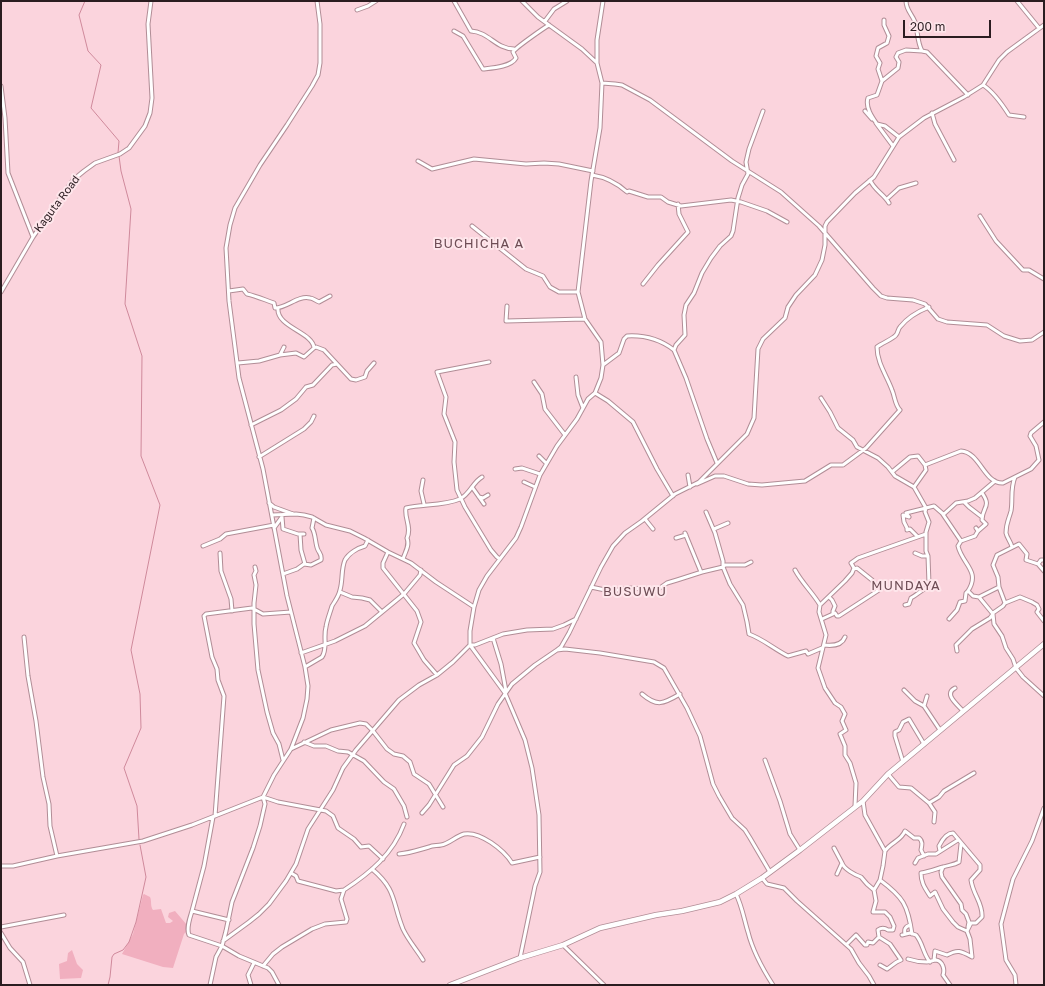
<!DOCTYPE html>
<style>
body{margin:0}
#map{position:relative;width:1045px;height:986px;overflow:hidden;background:#fbd4dd;font-family:"Golos Text",sans-serif}
canvas{display:block}
.frame{position:absolute;inset:0;border:2px solid #2a1c20;pointer-events:none}
.scale{position:absolute;left:903px;top:20px;width:88px;height:18px;box-sizing:border-box;border:2px solid #2a1c20;border-top:0;padding-left:5px;font-size:12px;line-height:14px;white-space:nowrap;color:#2a1c20;-webkit-text-stroke:3px #fee6eb;paint-order:stroke}
</style>
<div id="map">
<canvas width="1045" height="986"></canvas>
<div class="frame"></div>
<div class="scale">200 m</div>
</div>
<script>
const ctx = document.querySelector('canvas').getContext('2d');
ctx.lineJoin = 'round';
function fillPath(path, color) { ctx.fillStyle = color; ctx.fill(path, 'evenodd'); }
function strokePath(path, color, width, dash) { ctx.strokeStyle = color; ctx.lineWidth = width; ctx.lineCap = dash ? 'butt' : 'round'; ctx.setLineDash(dash || []); ctx.stroke(path); }
function drawText(font, color, halo, rows, align = 'center') {
  ctx.font = font + ' "Golos Text",sans-serif'; ctx.lineWidth = 4; ctx.setLineDash([]); ctx.textBaseline = 'middle'; ctx.strokeStyle = halo; ctx.fillStyle = color; for (const [text, x, y, turn = 0] of rows) {
    ctx.save(); ctx.translate(x, y); ctx.rotate((+turn || 0) * Math.PI / 180); ctx.textAlign = isNaN(turn) ? turn : align; if (halo) ctx.strokeText(text, 0, 0); ctx.fillText(text, 0, 0); ctx.restore();
  }
}
fillPath(new Path2D(`
 M144 894 150 897C152 901 150 906 153 910L161 909 166 923H170L173 921 168 917 169 913 175 911 187 925 186 932 184 934 173 968 163 967 122 954 133 934 143 895Z
 M72 950 77 964 83 970 81 978 60 979 59 964 67 961 68 953Z`), '#f1afbf');
strokePath(new Path2D(`
 M85 1 79 15 88 51 101 65 91 108 119 141 118 153
 M119 156 121 171 131 209 125 304 142 356 141 456 160 505 131 650 140 694 141 728 124 768 137 806 139 839
 M108 985 110 977 112 957 114 954 123 950 129 942 136 922 146 877 140 845`), '#cf899b', 1);
const street = new Path2D(`
 M454 1 471 31C489 32 496 49 514 49
 M906 1C906 10 912 14 915 22 918 31 917 42 922 51L927 52 968 95
 M1017 1 1039 28
 M357 10 368 6 376 1
 M884 20V25L889 36 887 43 878 48 876 56 880 63 878 69 882 81 877 95 868 98C865 107 872 117 877 124L885 126 899 137
 M545 21 554 9 567 1
 M454 31 463 36 483 69C492 68 511 67 516 58L513 52C515 48 544 28 549 25
 M597 63V40L603 1
 M882 81 898 68 899 62 896 57 898 53 906 50 922 51
 M602 83 615 84 622 85 650 100 732 161 781 192 819 226 873 288 881 296 887 298 913 300 925 304 938 319 947 322 987 325 1004 336 1020 341 1032 340 1044 332
 M983 85C994 92 1002 104 1009 115L1024 117
 M1 86 5 118 8 173 33 237
 M865 111 872 119
 M932 113 935 124 954 160
 M876 123 893 146
 M418 161 432 169 474 159 526 164 544 163 559 164 593 171
 M592 175C605 177 617 183 627 192L629 191 648 197H661L668 202 681 206 731 200 741 202 767 211 787 222
 M870 180C874 190 884 194 889 203
 M887 199 899 188 916 183
 M980 216 996 241 1023 270H1029L1044 279
 M472 226 526 269 543 276 550 287 559 292H578
 M643 284 658 265 688 232 679 214 678 204
 M229 291 243 289 247 294C256 296 265 300 274 303L275 308C287 308 298 295 310 298 313 298 316 301 319 302L330 296
 M1 292 33 237 73 180 84 171 95 163 120 154 129 148 145 126 150 113 152 98 148 24 151 1
 M507 306 506 321 585 319
 M314 348 316 347 324 350 351 379 356 380 365 377 367 371 374 363
 M280 355 284 347
 M489 362 437 372 446 397 444 414 455 442 454 462 457 490 465 507 491 550 497 557 500 559
 M238 363 259 361 280 355 296 353 304 357 314 348C313 332 276 327 278 308
 M603 365 619 353 624 339 627 336C644 335 661 340 674 350
 M576 377 578 395 583 408
 M534 382 542 394 545 409 565 435
 M595 393 608 401 633 422 657 469 673 496
 M821 398 830 412 838 428 853 440 857 447 878 458 888 467 895 476 914 487 926 508 934 506 942 513 944 514 956 503 968 501 975 498 995 481
 M251 425 281 410 296 399 306 387 313 385 332 365 337 364
 M539 456 546 463
 M259 457 304 429 311 422 314 416
 M717 463 707 439 686 378 674 350 676 345 685 335 684 315 686 305 694 293 702 273 711 258 720 246 731 236 733 231 738 198 742 185 748 174 746 162 749 149 763 111
 M925 465 961 451C980 452 984 484 1003 483L1031 469 1039 460 1036 446 1030 436 1031 433 1044 422
 M515 469 522 468 540 474
 M892 472 910 457 918 456 925 465 926 470 914 487
 M688 475 690 487
 M423 480 421 491 424 504
 M524 482 535 487
 M697 484 715 476H724L748 484 762 485 805 481 831 465H843L866 448 900 410C895 405 895 397 892 390 887 376 877 363 877 347 882 343 893 339 896 335 898 333 898 329 900 327 907 318 919 311 929 307
 M472 487 484 504
 M479 497 483 498 488 495
 M964 502 969 507 982 517
 M269 503 274 507 293 514
 M706 512 715 533 723 561V567L730 584 743 605 747 622 749 634C763 639 774 649 788 656L806 651 808 654 822 648
 M942 513 961 541
 M272 515 296 514 304 515 312 517 326 525 350 531 364 538 388 552 411 563 436 582 474 607
 M282 517 283 529 298 534H304
 M645 519 653 529
 M274 528 282 517
 M976 528 978 531 975 536 961 541 958 546C962 564 981 571 968 591L973 596 979 597 999 587
 M714 529 728 523
 M978 531 986 524 982 520C982 507 992 507 982 493
 M685 533 701 572
 M300 534 301 550 305 564
 M676 538 686 535
 M203 546 220 539 226 534 274 525
 M1012 547C1011 542 1007 538 1006 533 1006 523 1009 519 1011 511 1013 500 1010 489 1015 477
 M388 552 383 563V568L417 611 421 622 414 643 424 660 437 675
 M220 553 221 571 231 599 232 611
 M915 553 922 556H928
 M403 559C405 552 410 546 407 538 412 527 404 518 406 508 423 504 443 506 460 499 470 494 473 482 482 477
 M1038 564 1041 560H1044
 M255 567 256 571 254 575 256 585 254 603V624L258 670 267 712 273 733 279 744 283 760
 M795 570C802 583 813 593 820 605
 M283 574 297 569 304 564 311 565 321 560C322 555 320 554 318 550 315 544 316 534 312 528L314 518
 M591 587 605 590H619L630 588 657 590 667 583 677 580 702 572 723 567 725 565H745L751 562
 M340 592 352 597 362 598 370 600 382 612
 M979 597 993 614 994 624 1002 636 1006 648 1013 659 1016 668 1023 677 1044 696
 M1005 603 999 587 998 577 993 565 997 555 1019 544 1027 554 1026 560 1038 564 1044 571
 M905 605 909 604 911 598C917 595 921 590 927 588L929 584 928 556 926 551V532L929 522 925 512 926 508 906 513 909 517 903 515 904 522 907 528V530L910 529 917 536
 M835 613 837 616H839L879 590 872 580 857 568 854 569
 M993 613 1003 606 1005 603 1020 597 1032 602 1037 605 1039 609 1037 612 1044 621
 M822 619 833 614V611L835 606 832 600 829 597
 M949 619 957 610 960 602 965 601 966 593 968 591
 M24 637 28 676 36 721 43 777 49 804 50 826 57 856
 M493 638 501 664 506 691
 M824 645C832 646 842 645 845 637
 M557 650 565 649 600 653 654 662 664 668 687 708 700 736 713 784 719 796 732 818 745 830 750 838 770 872
 M957 651 956 645 972 629 990 618 993 614
 M301 653 335 641 365 626 404 594 420 575 421 570
 M305 667 322 657C328 648 323 637 326 627 327 620 330 613 332 606 335 601 339 596 340 590 343 580 341 569 345 560 349 553 358 548 365 546L368 540
 M955 688C943 694 958 705 963 711
 M904 690 915 701 924 706 940 730
 M642 694C657 707 663 704 680 694
 M924 706 927 696
 M304 742 314 746H326L338 751 348 752 364 761 384 782 394 789 404 806 407 817
 M291 749 331 730 360 723 366 724 373 731 387 749 394 754 403 756 410 762 414 774 429 784 443 807
 M765 760 780 801 790 834 800 850
 M903 762 895 736V732L899 730 903 722 909 719 924 744
 M888 774 899 787 911 788 929 803 935 812 934 822
 M863 801 865 815 885 851 883 866 880 880
 M929 803 939 797 944 791 974 773
 M855 806 856 783 850 763 845 755V746L840 734 846 730 842 721 845 714 841 707 835 703 825 688 818 668 826 635 819 612 820 605 845 581 852 573 854 568 851 563 858 558 926 534
 M422 813 429 805 454 765 467 756 482 737 498 704 512 684 535 665 557 650 561 647 569 633 601 567 613 546 625 533 642 521 675 494 699 482 747 434 754 418 758 349 763 339 785 318 788 307 796 295 815 275 822 260 825 245V226L827 222 855 193 874 177 899 137 924 118 964 97 983 85 999 60 1007 52 1044 25
 M215 816 224 696 218 680 217 669 212 657 204 616 206 614 252 608 263 614 291 612
 M213 817 204 866 192 911 229 920
 M834 848 842 863 837 874
 M885 851C891 842 901 841 905 831L914 838H919C923 841 922 845 921 850L924 856
 M940 851 939 846C942 840 946 833 953 833L980 865V870L971 880C973 895 983 903 982 917L976 923H971L967 931
 M399 854C411 853 418 850 429 847 433 845 437 846 441 845 449 844 456 836 464 834 480 831 504 850 512 863L540 857
 M842 863C844 869 855 875 861 877L867 884 874 890
 M915 863 918 858 928 854H936L958 840
 M1 866H13L57 856 143 841 192 825 263 797 278 802 326 811 333 816 338 828 354 839 361 847 369 846 383 859
 M943 867 941 872 942 877 961 904 962 910 966 914 969 922 968 927
 M372 869C397 890 392 902 403 929 408 940 417 950 423 960
 M291 873 296 876 298 881 336 891 344 890
 M762 878 767 884 784 888 797 901 851 949 859 963 869 976 874 985
 M736 894C742 906 744 919 748 932 753 952 762 968 773 985
 M192 911C190 918 186 928 189 935L222 946 239 956 268 968 272 972 279 985
 M1 927 64 915
 M1 933 10 948 23 962 30 985
 M905 934C904 929 905 927 910 925
 M902 935 910 933 916 935C923 943 923 954 930 962
 M223 941 249 922 259 914 269 904 286 881 296 864 308 829 333 790 343 768 356 750 399 700 419 685 437 675 453 662 470 645H475L503 634 527 630 553 629 564 625 576 619
 M847 944 856 935 865 945H867L868 942 873 943 879 937
 M563 945 604 985
 M520 958 535 886 540 872 539 815 532 768 525 740 505 693 470 645V631L474 607 479 590 487 576 516 538 521 527 540 475 557 446 577 419 588 399 595 393 601 378 603 365 601 342 585 319 578 292 591 181 600 128 602 83 597 63 582 49 538 17 522 1
 M908 959C914 961 920 962 927 962 930 962 933 960 936 960 943 961 945 970 943 975L950 985
 M934 960 935 951 947 955C958 949 961 951 972 957L970 939 967 931 958 927 953 922 943 909 935 892 930 896C925 888 921 883 921 873 929 872 936 869 943 867 949 865 954 865 959 862L961 844
 M880 965 887 969C892 966 895 962 901 960L890 944 879 937 878 930C882 927 885 928 888 930H893L894 926 890 917 885 912H873L876 901 874 890 880 880C903 897 908 905 912 934
 M263 966 273 954 282 947 312 929 325 924 346 922 347 919 341 899 344 890C370 873 393 854 404 824
 M210 985 216 957 222 946 226 931 232 902 253 848 260 826 265 804 263 797 274 775 291 749 303 718 307 699 308 686 305 667 287 596 263 469 239 378 229 301 226 248 230 225 235 208 260 165 287 125 312 86 318 75 320 63V24L317 1
 M251 985 248 975 254 963
 M1016 985 1015 975 1006 960 1001 924 1013 879 1032 841 1044 808`);
const secondary = new Path2D(`
 M450 985 520 958 563 945 600 928 656 915 682 911 720 902 736 894 762 878 800 850 863 801 888 774 1044 644`);
strokePath(street, '#b18d96', 5);
strokePath(secondary, '#b18d96', 6);
strokePath(street, '#fff', 3);
strokePath(secondary, '#fff', 4.5);
drawText('11px', '#2a1c20', '#fee6eb', [
 ["Kaguta Road",57,204,-53]
]);
ctx.letterSpacing = '1px';
drawText('13px', '#6e4d55', '#fee6eb', [
 ["BUCHICHA A",479,244],
 ["MUNDAYA",906,586],
 ["BUSUWU",635,592]
]);
ctx.letterSpacing = '0px';
</script>
